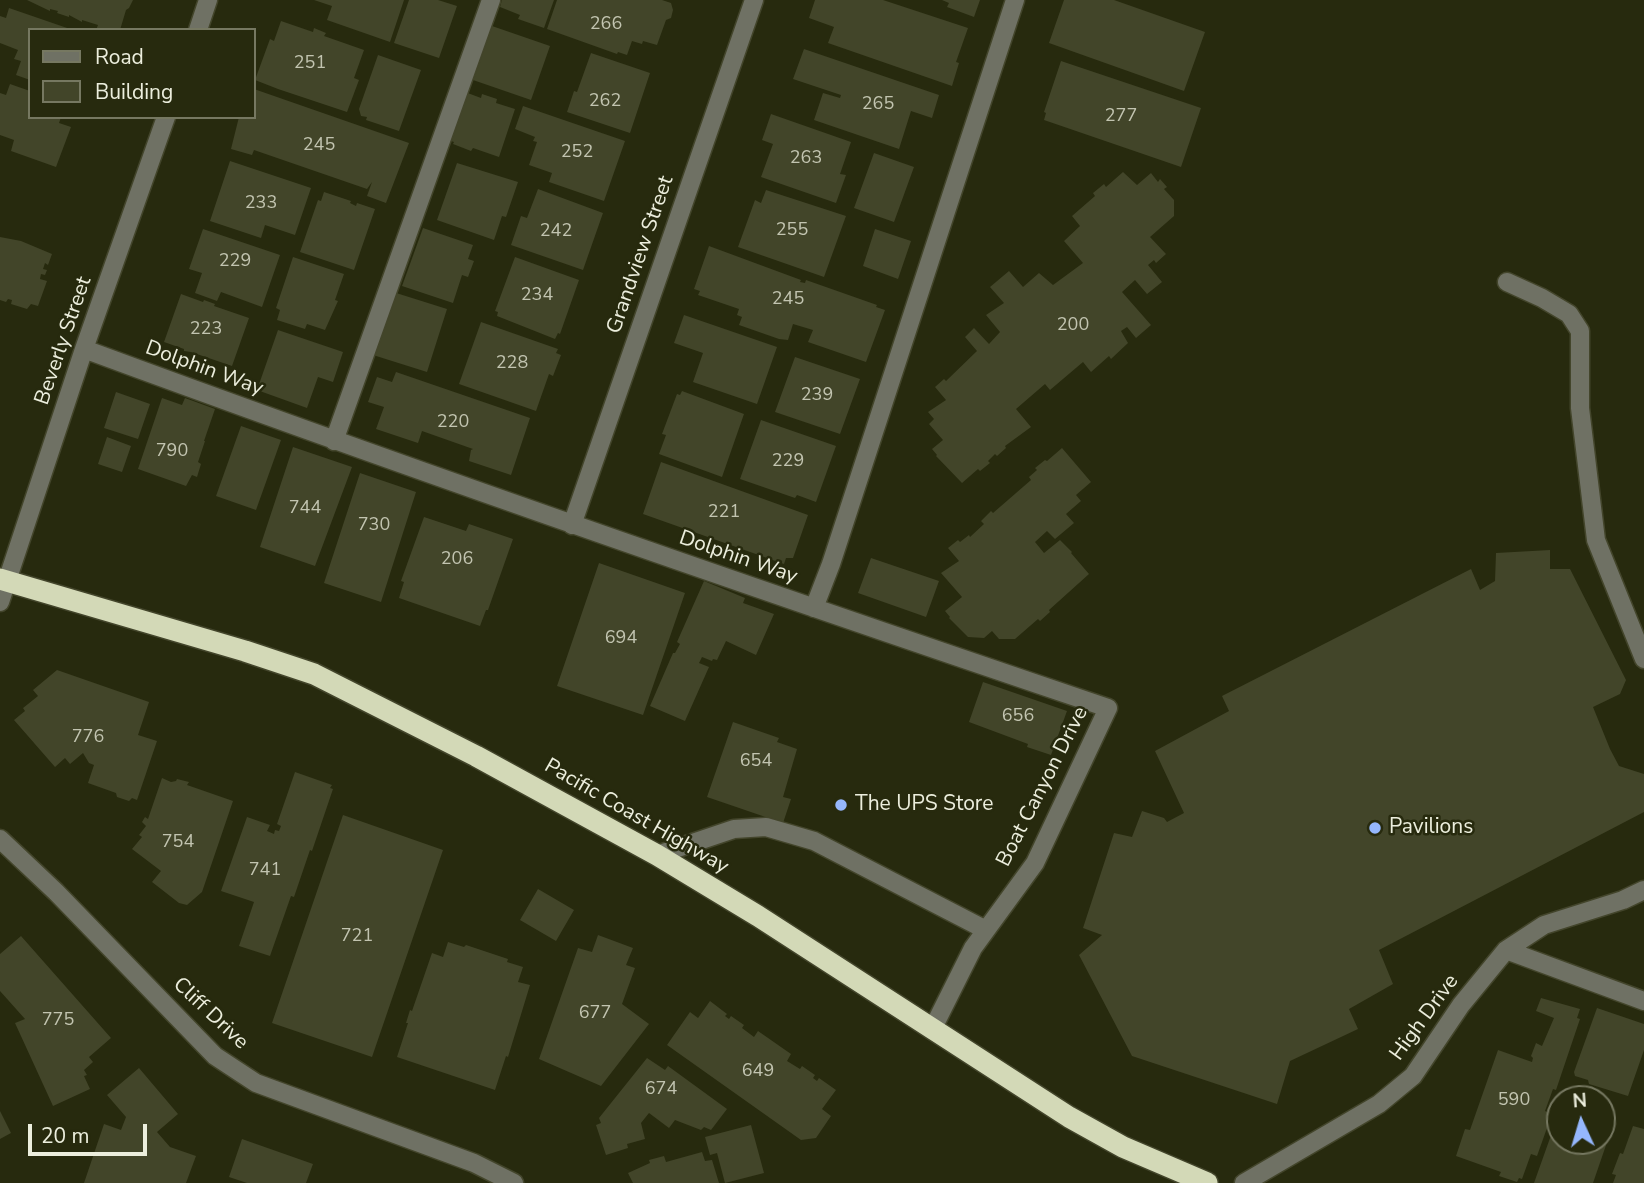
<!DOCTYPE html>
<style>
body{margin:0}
#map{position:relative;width:1644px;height:1183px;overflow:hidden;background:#272a0e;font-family:"Nunito Sans",sans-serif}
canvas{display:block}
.legend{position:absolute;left:28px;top:28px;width:228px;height:91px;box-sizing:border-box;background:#272a0e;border:2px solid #767861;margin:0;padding:9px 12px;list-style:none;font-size:21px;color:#eceedd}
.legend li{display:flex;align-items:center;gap:14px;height:35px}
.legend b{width:35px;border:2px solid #767861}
.north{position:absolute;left:1546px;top:1085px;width:70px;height:70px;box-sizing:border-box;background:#272a0e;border:2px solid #767861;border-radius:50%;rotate:356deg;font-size:19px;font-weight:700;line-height:28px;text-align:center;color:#eceedd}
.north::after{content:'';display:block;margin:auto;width:24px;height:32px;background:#95b7fd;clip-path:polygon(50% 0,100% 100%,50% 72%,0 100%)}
.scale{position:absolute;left:28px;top:1124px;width:119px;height:32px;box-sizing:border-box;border:4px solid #eceedd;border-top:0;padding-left:9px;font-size:21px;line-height:24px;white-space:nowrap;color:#eceedd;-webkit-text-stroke:5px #272a0e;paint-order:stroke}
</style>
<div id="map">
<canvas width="1644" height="1183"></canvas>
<ul class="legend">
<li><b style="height:9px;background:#6f7164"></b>Road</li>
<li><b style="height:19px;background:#424529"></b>Building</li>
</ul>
<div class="north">N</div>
<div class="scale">20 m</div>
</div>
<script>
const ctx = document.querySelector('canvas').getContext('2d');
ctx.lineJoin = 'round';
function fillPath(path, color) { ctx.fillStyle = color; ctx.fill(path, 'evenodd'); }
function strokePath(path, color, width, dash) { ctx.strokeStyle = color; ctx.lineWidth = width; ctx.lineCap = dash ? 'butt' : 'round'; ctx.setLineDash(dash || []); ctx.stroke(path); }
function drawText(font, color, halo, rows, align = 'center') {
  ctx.font = font + ' "Nunito Sans",sans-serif'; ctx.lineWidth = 5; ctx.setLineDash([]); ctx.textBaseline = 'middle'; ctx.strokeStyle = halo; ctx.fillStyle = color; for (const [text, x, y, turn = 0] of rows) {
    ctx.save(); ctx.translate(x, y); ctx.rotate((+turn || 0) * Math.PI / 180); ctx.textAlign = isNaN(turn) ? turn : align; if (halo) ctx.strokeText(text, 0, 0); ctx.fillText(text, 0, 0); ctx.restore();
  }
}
fillPath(new Path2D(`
 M27 0H133L129 8 126 10 120 30H96L98 25 82 20V22L69 15V17L57 13 58 11 50 9V11Z
 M314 0H404L390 42 327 20 332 6Z
 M409 0H438L457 6 439 58 394 43Z
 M502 0H554L544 28 518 19 520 15 500 7Z
 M557 0H662L671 3 673 10 671 18 666 20 657 45 643 41 642 44 632 41 627 55 618 52 617 54 547 29Z
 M815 0H883L968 28 956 62 959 63 952 86 828 43 834 27 809 18Z
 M942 0H980L974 17 947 7 949 3Z
 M1064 0H1114L1205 32 1184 91 1049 43Z
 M9 8 70 29 30 30V80L16 75 21 61 14 59 18 50 0 43V16L6 18Z
 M281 21 313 32 314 28 326 33 324 36 364 50 354 78 359 80 347 112 278 89 255 80 270 39 274 41Z
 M492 26 550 46 531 100 473 80Z
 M804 49 939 95 932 118 911 111 899 149 814 120 823 93 840 98 841 95 793 79Z
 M591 53 650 73 630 133 567 112 574 91 577 92Z
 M378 55 421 70 399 131 366 120 367 117 361 116 359 109Z
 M1061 61 1201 108 1181 167 1044 120 1046 113 1044 112Z
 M10 84 30 91V117H61L59 123 71 127 56 167 11 151 14 140 0 135V93L6 95Z
 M254 89 409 143 386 203 367 196 372 182 367 189 254 150 252 155 231 149 239 117H254Z
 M465 92 481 98 482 94 497 99 496 103 515 109 499 157 473 148 471 151 453 144 454 142 448 140Z
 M523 106 625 141 604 201 549 182 552 173 529 165 537 142 533 141 535 137 515 129Z
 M771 114 851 142 840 174 846 175 836 203 761 177 773 144 762 140Z
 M874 153 914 167 894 222 854 208Z
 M230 161 311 188 295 235 265 225 261 238 210 221Z
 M457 163 518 182 506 217 502 216 494 240 437 220Z
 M1123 172 1137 185 1151 173 1158 182 1160 179 1167 187 1164 189 1174 200V216L1150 237 1166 254 1156 263 1154 260 1148 265 1162 282 1147 294 1135 280 1122 292 1151 325 1136 338 1127 327 1121 331 1128 343 1111 359 1109 356 1091 372 1083 362 1050 390 1045 384 1016 409 1031 427 1005 446 1006 448 997 456 995 454 988 461 990 463 980 471 978 469 962 483 936 456 937 455 932 449 943 440 929 424 934 419 928 412 946 400 935 387 944 379 946 381 977 351 965 337 974 328 989 344 1000 332 986 315 1004 303 990 287 1009 271 1023 287 1039 273 1053 285 1083 263 1064 241 1080 226 1072 216 1095 196 1093 193 1104 184 1106 187Z
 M538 189 603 213 583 270 511 245 521 216 527 218Z
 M766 190 846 216 824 277 738 247 755 200 761 203Z
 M324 192 351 201 350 203 356 206 357 203 375 209 354 270 300 252 318 200 321 201Z
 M423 228 473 245 468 259 474 261 468 277 462 275 453 303 402 286Z
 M203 229 280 255 262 307 221 292 217 301 195 293 202 273 189 269Z
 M875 229 911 241 898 279 863 266Z
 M0 237 21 241 52 254 48 265 45 263 43 269 47 270 45 275 41 274 40 279 47 281 38 306 31 304 27 309 11 304 12 300 8 299 6 302 0 300Z
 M709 246 801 280 800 282 805 283 806 280 877 305 876 307 885 310 866 362 808 342 813 330 793 324 788 340 779 339 739 325 742 317 737 315 739 309 698 295 700 291 694 289Z
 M293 257 344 274 335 300 338 301 325 330 307 324 305 329 277 320 280 310 276 308Z
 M515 257 579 280 560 334 558 333 555 339 497 316 498 312 495 311Z
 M393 292 447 309 427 372 373 355Z
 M181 294 203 302 204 300 215 304 214 306 249 318 232 366 191 352 184 351V349L164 342Z
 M684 315 777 347 757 404 693 382 703 353 674 343Z
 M481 322 558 349 556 353 561 355 553 376 549 374 536 411 459 384Z
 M278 330 343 352 333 382 318 377 307 408 257 390Z
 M795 357 860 379 840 434 775 412Z
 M396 372 530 418 511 475 469 461 471 450 473 449 422 431 418 443 376 429 384 407 368 402 377 377 392 382Z
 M682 391 744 414 722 477 659 454 666 435 662 434 677 394 680 395Z
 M116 392 150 404 138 439 104 428Z
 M162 398 182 405 185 398 215 409 204 441H205L198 462 201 464 197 477 192 475 186 486 138 469Z
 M761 420 836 446 816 502 797 495 795 498 740 479Z
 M241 426 281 440 256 510 216 496Z
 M107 437 131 446 122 472 98 464Z
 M293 447 352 467 315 566 260 547Z
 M1062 448 1091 482 1076 495 1081 501 1066 514 1074 523 1055 539 1047 531 1035 542 1044 553 1060 540 1072 552 1071 553 1089 574 1049 610 1050 612 1040 621 1038 619 1015 639H999L992 631 984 638 968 637 949 618 950 617 945 611 962 597 941 573 959 561 948 548 958 540 960 542 969 535 970 537 984 524 981 521 991 511 993 513 1031 480 1029 477 1037 470 1035 468 1045 460 1047 461Z
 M661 462 808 515 793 558H786L784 564 643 514Z
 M360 473 416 492 381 602 324 583Z
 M424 517 466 531 469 524 513 539 488 610H486L480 626 399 598 404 582 401 581Z
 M1550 550V569H1570L1626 680 1620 694 1593 707 1610 749 1619 766 1644 774V812L1379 950 1393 984 1349 1009 1358 1029 1290 1061 1277 1104 1132 1056 1079 955 1102 935 1083 928 1114 833 1132 837 1142 811 1164 818 1167 822 1184 813 1155 751 1229 711 1222 696 1471 569 1480 590 1495 581 1496 553Z
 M871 558 939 581 926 617 858 593Z
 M599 563 685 593 643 715 557 686Z
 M704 581 745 598 743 603 774 614 756 655 726 641 717 660 713 659 712 661 702 657 699 663 709 667 685 721 650 706 673 653H675L680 644 677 642Z
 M57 670 149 702 138 735 157 741 137 800 132 798 129 801 117 797 116 793 88 783 94 765 89 763 83 753 70 764 65 758 55 767 14 720 25 711 23 708 38 696 33 690Z
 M983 682 1067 711 1051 755 1027 747 1028 744 969 722Z
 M733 722 779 738 777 742 797 749 783 797 791 799 783 823 707 797Z
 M295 772 332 785 330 788 333 789 312 851 310 850 294 897 291 896 270 956 239 946 254 902 221 891 247 817 270 825 267 831 274 834 275 830 279 831 281 826 277 824Z
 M162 778 171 782 176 781 177 779 189 782 187 785 233 801 202 892 187 905 179 903 152 882 161 871 132 849 142 837 139 835 146 826 142 822 145 817 148 819Z
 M343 815 443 850 372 1057 272 1023Z
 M538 889 574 910 556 941 520 920Z
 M598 935 633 948 626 965 635 968 622 1004 649 1024 601 1086 539 1059 578 948 592 952Z
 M21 936 111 1038 89 1057 93 1062 84 1070 87 1075 84 1076 90 1089 53 1106 15 1023 25 1019 0 991V954Z
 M448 942 464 947 466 945 508 959 507 962 523 967 518 982 530 985 508 1057 506 1056 495 1090 397 1057 408 1023H406L410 1010 412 1011 432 953 443 957Z
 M1541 998 1580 1009 1577 1018 1580 1019 1556 1090 1553 1089 1545 1111 1552 1114 1537 1156 1531 1154 1522 1179 1519 1178 1517 1182 1499 1176 1501 1172 1456 1156 1465 1129 1470 1130 1498 1050 1532 1062 1533 1058 1531 1056 1536 1043 1542 1046 1554 1018 1536 1011Z
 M710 1001 727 1014 725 1016 729 1019 731 1016 744 1025 742 1028 754 1037 758 1031 791 1054 787 1061 800 1069 802 1066 815 1075 813 1078 817 1081 819 1078 836 1090 822 1109 831 1116 816 1138 801 1140 667 1045 690 1012 698 1018Z
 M1597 1008 1644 1024V1050L1628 1096 1589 1084 1588 1080 1575 1076 1574 1072Z
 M647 1058 665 1070 668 1066 727 1109 711 1130 704 1127 701 1130 675 1120 669 1128 649 1113 641 1123 645 1139 627 1144 628 1148 606 1155 596 1125 601 1123 599 1118Z
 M139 1068 178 1114 157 1132 170 1147 196 1156 186 1183H84L104 1124 121 1130 126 1117 107 1095Z
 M1602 1107 1613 1111 1610 1118 1615 1119 1593 1183H1534L1560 1110V1141H1602Z
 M0 1111 11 1133 0 1139Z
 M751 1125 764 1173 725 1183 717 1153 710 1155 705 1137Z
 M1633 1126 1644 1129V1183H1613L1616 1175 1612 1174 1620 1153 1623 1154Z
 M242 1139 313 1164 306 1183H247L229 1177Z
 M702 1152 705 1161 712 1160 719 1183H633L628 1173 650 1163 649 1160 664 1156 666 1162Z`), '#424529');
const minor = new Path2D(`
 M198 30 208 0
 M1507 282 1542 298 1569 314 1580 331V408L1596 540 1644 659
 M84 349C423 474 765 592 1108 708L1035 863 973 948 932 1030
 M334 441 491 0
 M572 525 754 0
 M0 602 84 349 166 117
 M814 608 831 564 1015 0
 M0 839 56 892 215 1056 256 1083 474 1163 514 1183
 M657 855 734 829 766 827 814 841 986 930
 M1506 950 1644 1001
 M1244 1183 1379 1104 1413 1076 1461 1005 1506 950 1544 925 1623 900 1644 890`);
const highway = new Path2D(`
 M0 579 245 651 314 674 476 756 657 855 758 916 1069 1117 1123 1147 1207 1183`);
strokePath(minor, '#43452b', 21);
strokePath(highway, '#43452b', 24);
strokePath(minor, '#6f7164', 18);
strokePath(highway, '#d3d9b7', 21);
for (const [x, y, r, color] of [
 [841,805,7,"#95b7fd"],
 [1375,828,7,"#95b7fd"]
]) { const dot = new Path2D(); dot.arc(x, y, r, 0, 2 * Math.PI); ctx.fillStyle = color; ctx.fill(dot); strokePath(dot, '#272a0e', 2.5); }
drawText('18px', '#c2c4b0', null, [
 ["266",606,25],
 ["251",310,64],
 ["262",605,102],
 ["265",878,105],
 ["277",1121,117],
 ["245",319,146],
 ["252",577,153],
 ["263",806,159],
 ["233",261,204],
 ["255",792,231],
 ["242",556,232],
 ["229",235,262],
 ["234",537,296],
 ["245",788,300],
 ["200",1073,326],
 ["223",206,330],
 ["228",512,364],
 ["239",817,396],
 ["220",453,423],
 ["790",172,452],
 ["229",788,462],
 ["744",305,509],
 ["221",724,513],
 ["730",374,526],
 ["206",457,560],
 ["694",621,639],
 ["656",1018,717],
 ["776",88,738],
 ["654",756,762],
 ["754",178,843],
 ["741",265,871],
 ["721",357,937],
 ["677",595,1014],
 ["775",58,1021],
 ["649",758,1072],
 ["674",661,1090],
 ["590",1514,1101]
]);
drawText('21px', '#eceedd', '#272a0e', [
 ["Grandview Street",641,255,-71],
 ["Beverly Street",64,341,-71],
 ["Dolphin Way",204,369,20],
 ["Dolphin Way",738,558,19],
 ["Boat Canyon Drive",1043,787,-63],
 ["Pacific Coast Highway",636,817,30],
 ["Cliff Drive",210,1014,43],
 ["High Drive",1425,1018,-54]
]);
drawText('21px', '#eceedd', '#272a0e', [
 ["The UPS Store",855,805],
 ["Pavilions",1389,828]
], 'left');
</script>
